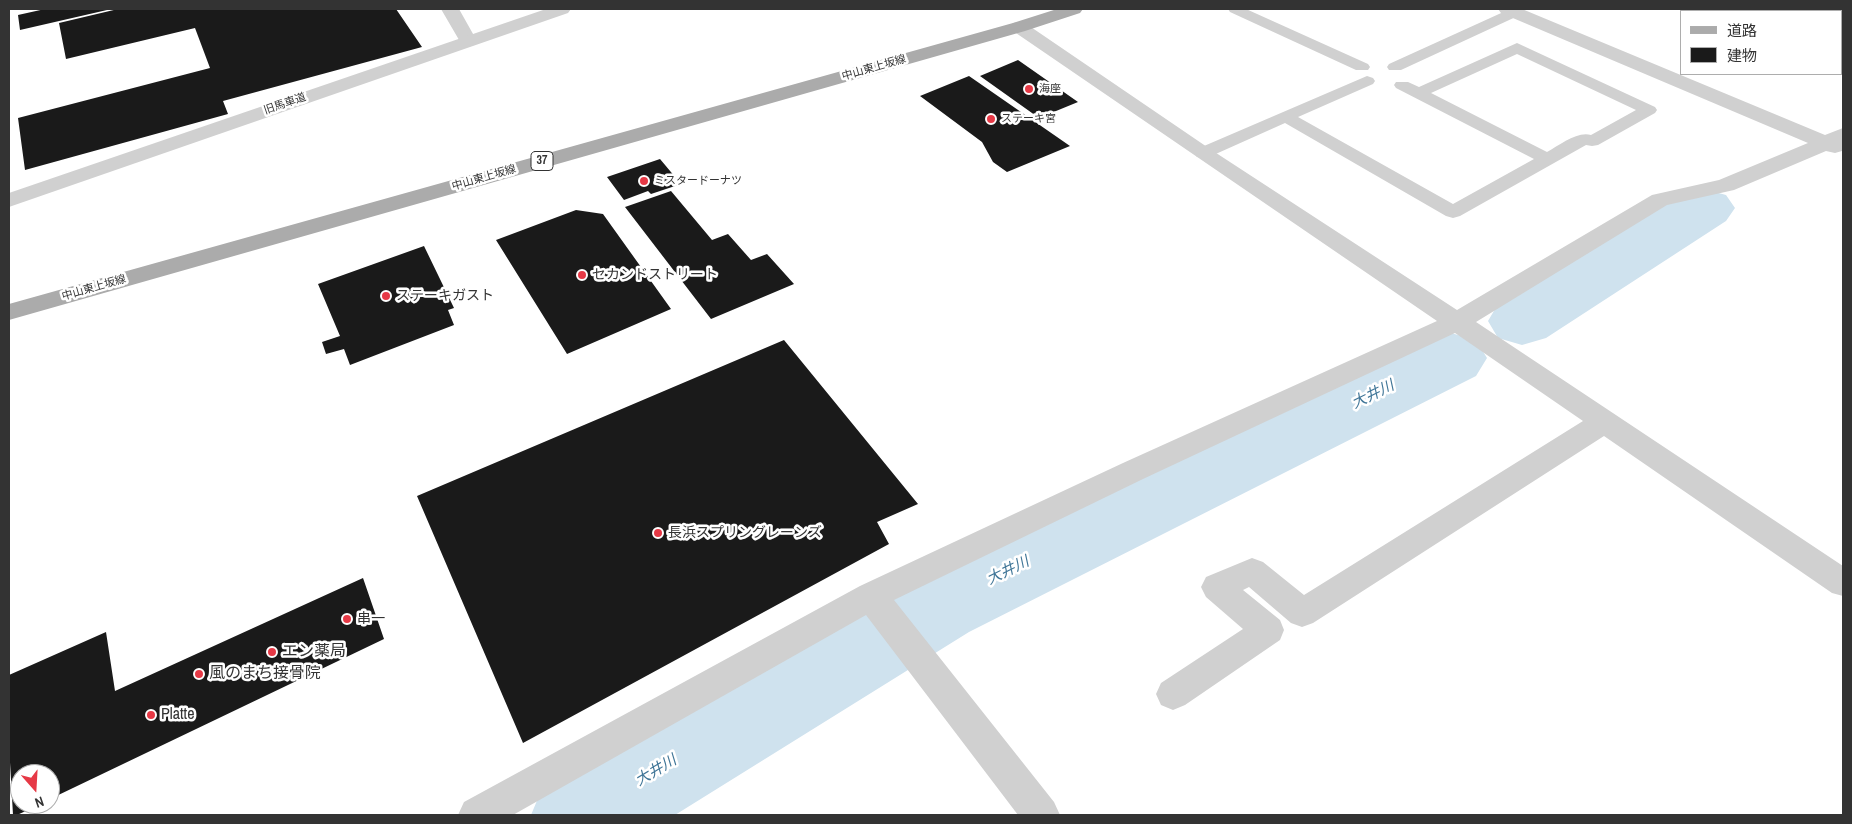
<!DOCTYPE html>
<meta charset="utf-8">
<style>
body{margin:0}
#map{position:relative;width:1852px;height:824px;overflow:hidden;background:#fff;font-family:"Archivo Narrow","Noto Sans JP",sans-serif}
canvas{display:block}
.frame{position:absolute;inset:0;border:10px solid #333;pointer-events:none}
.legend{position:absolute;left:1680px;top:10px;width:162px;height:65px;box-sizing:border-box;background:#fff;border:1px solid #adadad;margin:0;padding:6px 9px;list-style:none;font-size:15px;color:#333}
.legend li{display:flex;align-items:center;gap:10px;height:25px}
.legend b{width:25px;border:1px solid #adadad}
.north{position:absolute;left:10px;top:764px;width:50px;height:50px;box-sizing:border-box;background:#fff;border:1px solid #adadad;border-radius:50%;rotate:161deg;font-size:14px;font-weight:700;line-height:20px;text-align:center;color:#333}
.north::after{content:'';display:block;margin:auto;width:18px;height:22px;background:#e63946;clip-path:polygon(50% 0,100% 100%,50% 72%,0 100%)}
</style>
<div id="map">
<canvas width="1852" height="824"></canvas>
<div class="frame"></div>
<ul class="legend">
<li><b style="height:6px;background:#ababab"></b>道路</li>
<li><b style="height:14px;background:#1a1a1a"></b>建物</li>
</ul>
<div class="north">N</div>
</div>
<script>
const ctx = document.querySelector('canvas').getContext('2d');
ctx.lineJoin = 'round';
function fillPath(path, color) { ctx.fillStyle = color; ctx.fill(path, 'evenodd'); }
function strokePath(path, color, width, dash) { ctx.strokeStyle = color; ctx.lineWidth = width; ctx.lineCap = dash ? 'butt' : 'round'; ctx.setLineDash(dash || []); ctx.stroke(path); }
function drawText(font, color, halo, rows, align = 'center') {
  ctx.font = font + ' "Archivo Narrow","Noto Sans JP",sans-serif'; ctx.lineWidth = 5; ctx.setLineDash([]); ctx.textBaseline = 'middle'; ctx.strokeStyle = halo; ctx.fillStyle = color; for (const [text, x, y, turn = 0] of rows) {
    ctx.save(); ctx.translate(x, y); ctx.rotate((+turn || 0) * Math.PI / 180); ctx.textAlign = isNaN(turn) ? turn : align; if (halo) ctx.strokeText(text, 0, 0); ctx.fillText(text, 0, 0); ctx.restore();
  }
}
fillPath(new Path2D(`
 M1704 189 1726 195 1735 208 1726 221 1546 338 1522 345 1498 338 1488 321 1498 304 1682 195Z
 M1451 333 1476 340 1487 358 1476 376 969 632 675 815H531L546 779 907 578 1426 340Z`), '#cfe2ee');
fillPath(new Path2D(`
 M45 9H107V10L20 30 18 15Z
 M118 9H396L422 47 223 101 228 114 25 170 18 118 210 68 195 28 66 59 59 23Z
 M1018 60 1078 102 1039 118 980 76Z
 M969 76 1070 146 1007 172 993 162 982 142 920 96Z
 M660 159 681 184 651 194 648 191 624 200 607 177Z
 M671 191 712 240 728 234 751 260 767 254 794 284 711 319 625 207Z
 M576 210 603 214 671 309 567 354 496 240Z
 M424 246 454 308 448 310 454 325 350 365 344 349 326 354 322 342 340 336 318 284Z
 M784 340 918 504 877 522 889 544 523 743 417 496Z
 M363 578 384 639 50 799V774H20V804H41L17 815H13L9 745V675L106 632 115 691Z`), '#1a1a1a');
fillPath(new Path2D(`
 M1228 9H1246L1368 64 1370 67 1368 70H1356L1230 12Z
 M1510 9H1519L1522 12 1520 15 1401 70H1389L1387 67 1389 64Z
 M1517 43 1655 107 1657 110 1655 113 1598 145 1592 146 1586 145 1460 216 1453 218 1446 216 1285 123 1209 157 1203 158 1197 157 1194 153 1197 149 1367 76 1373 78 1375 81 1373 84 1298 117 1453 204 1534 159 1396 88 1394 85 1396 82H1408L1419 87ZM1517 54 1636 110 1591 135C1577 131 1560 145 1547 152L1431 93Z`), '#d0d0d0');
fillPath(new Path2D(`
 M441 9H459L477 41 474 45 468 47 462 45Z
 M1498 9H1522L1825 135 1843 128 1842 151 1835 153 1826 151 1734 190 1667 205 1476 322 1843 566V596L1832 593 1604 436 1313 623 1302 627 1291 623 1249 587 1243 590 1280 620 1284 630 1280 640 1185 705 1173 710 1161 705 1156 694 1161 683 1243 629 1206 597 1201 587 1206 577 1252 558 1263 562 1304 595 1583 421 1455 333 1143 479 894 600 1054 802 1060 815H1018L866 615 513 815H458L464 802 860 586 1123 463 1437 321 1013 31 1010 27 1013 23 1019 22 1025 23 1210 149 1457 310 1652 195 1719 180 1808 143 1501 13Z`), '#d0d0d0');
fillPath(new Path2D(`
 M546 9H571L568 13 9 207V193Z`), '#d0d0d0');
fillPath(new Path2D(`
 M1057 9H1083L1080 13 1025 31 9 320V304L1013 23Z`), '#ababab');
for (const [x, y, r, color] of [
 [1029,89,5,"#e63946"],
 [991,119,5,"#e63946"],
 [644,181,5,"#e63946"],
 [582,275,5,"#e63946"],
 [386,296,5,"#e63946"],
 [658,533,5,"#e63946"],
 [347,619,5,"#e63946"],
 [272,652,5,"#e63946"],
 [199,674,5,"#e63946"],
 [151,715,5,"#e63946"]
]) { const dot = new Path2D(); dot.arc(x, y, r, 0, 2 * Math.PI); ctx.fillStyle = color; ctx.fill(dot); strokePath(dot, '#fff', 2); }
drawText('11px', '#333', '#fff', [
 ["中山東上坂線",874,68,-16],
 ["旧馬車道",285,104,-19],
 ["中山東上坂線",484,178,-16],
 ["中山東上坂線",94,288,-16]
]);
drawText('11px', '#333', '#fff', [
 ["海座",1039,89],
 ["ステーキ宮",1001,119],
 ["ミスタードーナツ",654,181]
], 'left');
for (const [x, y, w] of [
 [542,161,22]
]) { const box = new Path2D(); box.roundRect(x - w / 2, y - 9.5, w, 19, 4); ctx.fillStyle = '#fff'; ctx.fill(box); strokePath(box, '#333', 1); }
drawText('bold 12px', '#333', null, [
 ["37",542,161]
]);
drawText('14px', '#333', '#fff', [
 ["セカンドストリート",592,275],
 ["ステーキガスト",396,296],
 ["長浜スプリングレーンズ",668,533],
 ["串一",357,619]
], 'left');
drawText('italic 15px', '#3f7597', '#fff', [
 ["大井川",1373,395,-26],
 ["大井川",1008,571,-26],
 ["大井川",656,771,-31]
]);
drawText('16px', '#333', '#fff', [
 ["エン薬局",282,652],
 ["風のまち接骨院",209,674],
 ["Platte",161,715]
], 'left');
</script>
